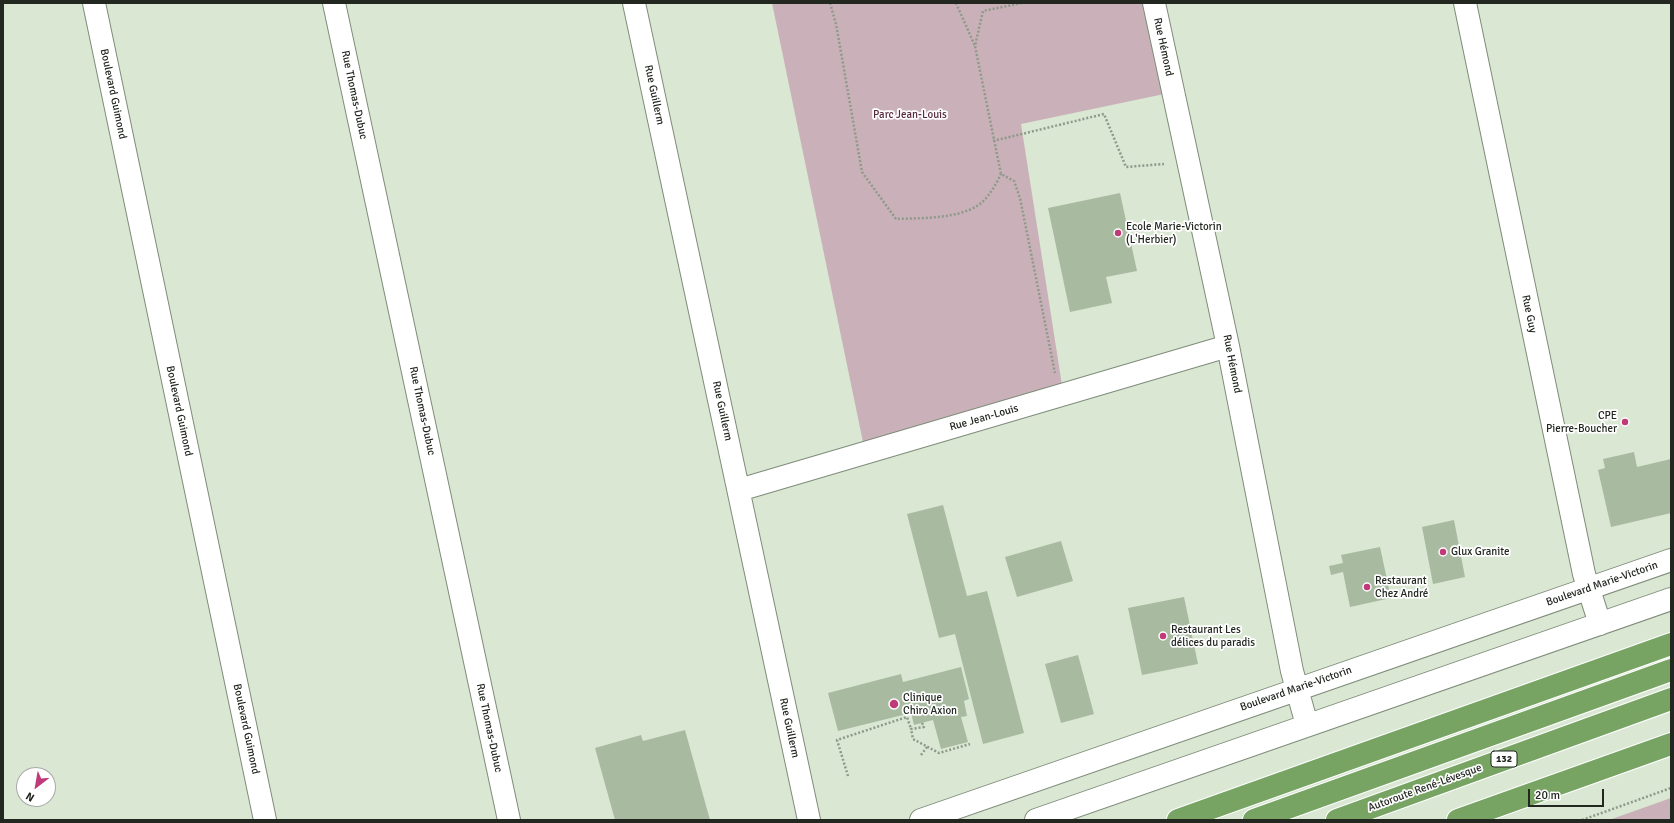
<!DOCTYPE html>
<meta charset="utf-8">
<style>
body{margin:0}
#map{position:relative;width:1674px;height:823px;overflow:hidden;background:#d9e7d3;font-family:Signika,sans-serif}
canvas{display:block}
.frame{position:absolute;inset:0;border:4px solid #222720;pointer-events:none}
.north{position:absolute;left:16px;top:767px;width:40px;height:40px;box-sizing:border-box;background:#fff;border:1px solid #a7a9a6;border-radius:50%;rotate:211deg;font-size:11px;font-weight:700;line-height:16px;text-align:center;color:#222720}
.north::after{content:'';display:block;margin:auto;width:14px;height:18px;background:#c03978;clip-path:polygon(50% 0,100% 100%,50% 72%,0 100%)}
.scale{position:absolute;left:1528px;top:789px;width:76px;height:18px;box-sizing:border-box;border:2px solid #222720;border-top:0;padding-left:5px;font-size:12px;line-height:14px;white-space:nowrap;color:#222720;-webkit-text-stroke:3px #fff;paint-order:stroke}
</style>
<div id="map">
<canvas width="1674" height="823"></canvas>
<div class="frame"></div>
<div class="north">N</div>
<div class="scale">20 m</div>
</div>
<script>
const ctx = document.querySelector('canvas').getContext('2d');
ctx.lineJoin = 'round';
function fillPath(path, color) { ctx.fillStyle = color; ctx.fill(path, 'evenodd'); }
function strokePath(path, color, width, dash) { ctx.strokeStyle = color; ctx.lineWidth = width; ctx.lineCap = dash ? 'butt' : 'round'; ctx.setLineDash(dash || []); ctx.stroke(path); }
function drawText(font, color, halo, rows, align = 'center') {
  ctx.font = font + ' Signika,sans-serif'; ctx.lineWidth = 3.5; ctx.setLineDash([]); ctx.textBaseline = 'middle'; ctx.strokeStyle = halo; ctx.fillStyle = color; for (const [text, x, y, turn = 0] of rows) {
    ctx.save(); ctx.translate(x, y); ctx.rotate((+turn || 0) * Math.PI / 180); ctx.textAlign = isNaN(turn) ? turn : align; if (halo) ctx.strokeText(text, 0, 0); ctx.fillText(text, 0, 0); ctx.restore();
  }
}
fillPath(new Path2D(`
 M772 3H1150L1169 93 1021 124 1062 385 863 442Z
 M1671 798V820H1609Z`), '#cab1b9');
fillPath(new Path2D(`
 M1120 193 1137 271 1106 277 1112 303 1070 312 1048 208Z
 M1634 452 1637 467 1671 459V513L1611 527 1598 470 1605 468 1603 459Z
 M943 505 967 596 987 591 1024 733 983 744 955 634 939 638 907 514Z
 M1454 520 1465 577 1433 584 1422 527Z
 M1061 541 1073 581 1017 597 1005 557Z
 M1380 547 1391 598 1350 607 1343 572 1331 575 1329 566 1343 563 1341 555Z
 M1184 597 1198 664 1142 675 1128 608Z
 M1078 655 1094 714 1061 723 1045 664Z
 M961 667 969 699 964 701 967 716 961 717 968 742 941 749 933 720 914 725 911 713 838 731 828 693 901 674 903 682Z
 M685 730 710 820H615L595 748 641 735 643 741Z`), '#a8bba0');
const minor = new Path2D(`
 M94 3 265 820
 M334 3 509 820
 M634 3 809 820
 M1154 3 1228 346 1292 671 1307 725
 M1465 3 1584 574 1600 624
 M739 490 1228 346
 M921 820 1671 560
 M1036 820 1671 599`);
const highway = new Path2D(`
 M1178 820 1671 644
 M1254 820 1671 670
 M1337 820 1671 699
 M1458 820 1671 744`);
strokePath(minor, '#7f8c7a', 24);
strokePath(highway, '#fff', 24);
strokePath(new Path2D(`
 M830 3 836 24 862 172 896 219C920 218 956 219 977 206 988 199 995 186 1001 174
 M956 3 975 46
 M1022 3 983 11 975 46 1001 174 1014 181 1020 198 1055 373
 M993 141 1104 114 1126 167 1164 164
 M922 723 924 727 911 729 913 739 939 753 970 744
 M921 755 927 747
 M848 776 837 740 907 717 911 729
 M1582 820 1671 788`), '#8e998a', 2.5, [2, 2]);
strokePath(minor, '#fff', 22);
strokePath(highway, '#77a463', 22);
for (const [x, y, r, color] of [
 [1118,233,4,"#c03978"],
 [1625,422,4,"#c03978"],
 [1443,552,4,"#c03978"],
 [1367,587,4,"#c03978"],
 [1163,636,4,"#c03978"],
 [894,704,5,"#c03978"]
]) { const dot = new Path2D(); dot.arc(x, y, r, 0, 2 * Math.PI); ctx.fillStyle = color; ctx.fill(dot); strokePath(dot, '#fff', 1.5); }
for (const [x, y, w] of [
 [1504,759,26]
]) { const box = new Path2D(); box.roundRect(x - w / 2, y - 8, w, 16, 3); ctx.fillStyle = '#fff'; ctx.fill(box); strokePath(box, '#222720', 1); }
drawText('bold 10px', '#222720', null, [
 ["132",1504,759]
]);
drawText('11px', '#222720', '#fff', [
 ["Rue Hémond",1163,47,78],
 ["Boulevard Guimond",113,94,78],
 ["Rue Thomas-Dubuc",354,95,78],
 ["Rue Guillerm",654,95,78],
 ["Rue Guy",1529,314,78],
 ["Rue Hémond",1232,364,79],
 ["Boulevard Guimond",179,411,78],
 ["Rue Thomas-Dubuc",422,411,78],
 ["Rue Guillerm",722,411,78],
 ["Rue Jean-Louis",984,418,-16],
 ["Boulevard Marie-Victorin",1602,584,-19],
 ["Boulevard Marie-Victorin",1296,689,-19],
 ["Rue Thomas-Dubuc",489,728,78],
 ["Rue Guillerm",789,728,78],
 ["Boulevard Guimond",246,729,78],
 ["Autoroute René-Lévesque",1425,788,-20]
]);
drawText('11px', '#582a3d', '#fff', [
 ["Parc Jean-Louis",910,115]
]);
drawText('11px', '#222720', '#fff', [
 ["Ecole Marie-Victorin",1126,227],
 ["(L'Herbier)",1126,240],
 ["CPE",1617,416,"right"],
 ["Pierre-Boucher",1617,429,"right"],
 ["Glux Granite",1451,552],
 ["Restaurant",1375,581],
 ["Chez André",1375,594],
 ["Restaurant Les",1171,630],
 ["délices du paradis",1171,643],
 ["Clinique",903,698],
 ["Chiro Axion",903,711]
], 'left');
</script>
